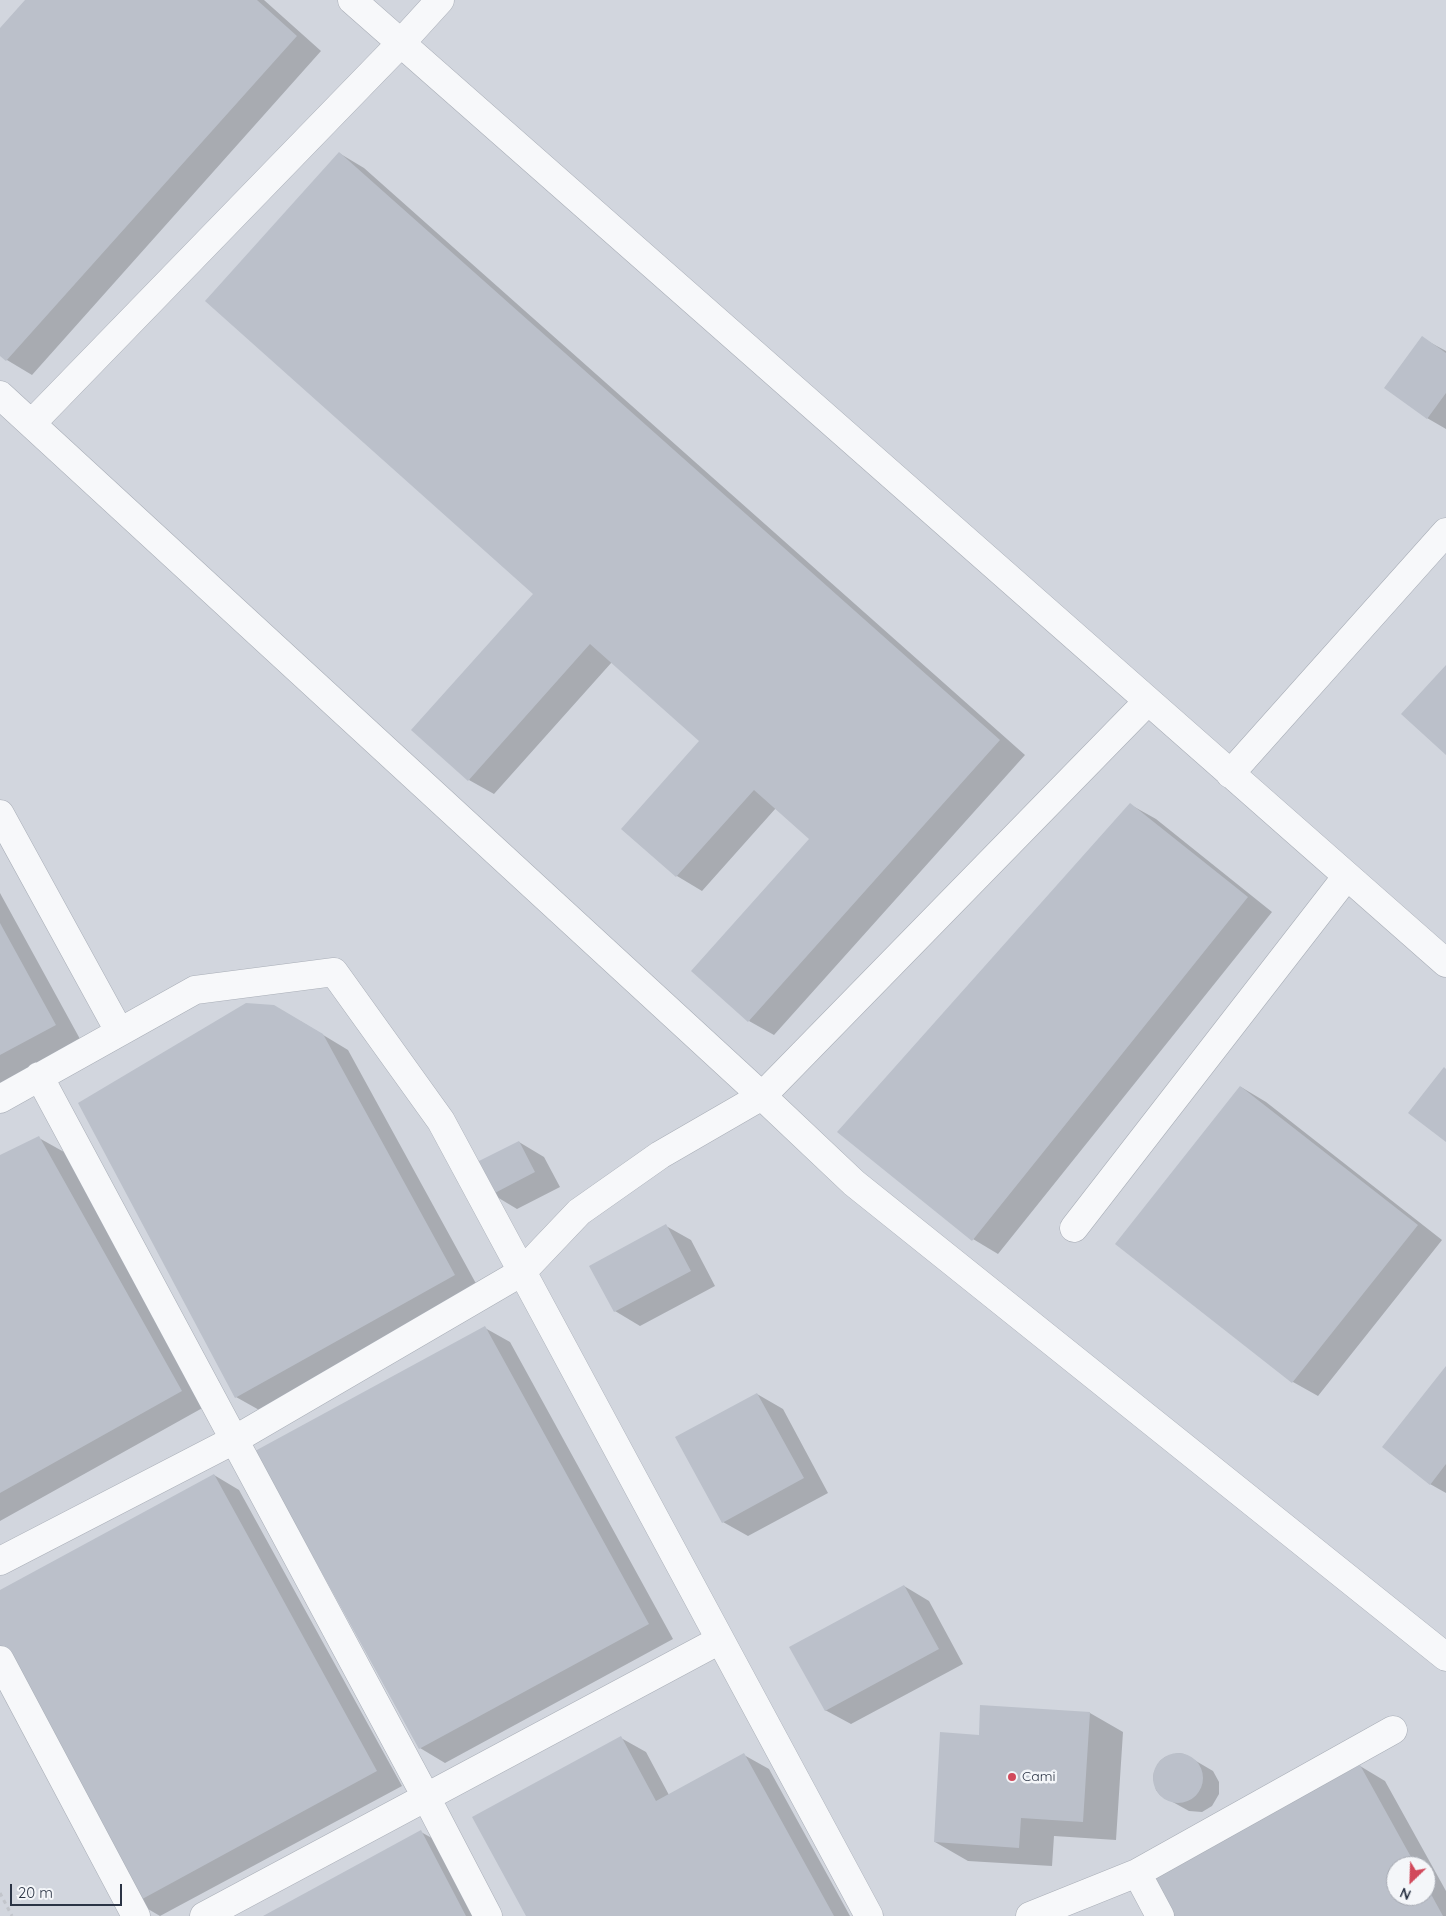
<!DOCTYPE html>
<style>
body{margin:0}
#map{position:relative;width:1446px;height:1916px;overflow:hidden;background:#e4e7ec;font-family:Quicksand,sans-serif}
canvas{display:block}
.north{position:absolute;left:1386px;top:1856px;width:50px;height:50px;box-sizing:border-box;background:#f4f6f9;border:1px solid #a4a8b1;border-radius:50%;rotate:204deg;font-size:14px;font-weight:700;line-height:20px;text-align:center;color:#2b3445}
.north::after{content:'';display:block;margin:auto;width:18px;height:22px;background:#d1495b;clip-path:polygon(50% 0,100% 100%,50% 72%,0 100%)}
.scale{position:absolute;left:10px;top:1884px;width:112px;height:22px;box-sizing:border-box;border:2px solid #2b3445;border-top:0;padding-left:6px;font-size:15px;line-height:18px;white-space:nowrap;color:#2b3445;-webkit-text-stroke:4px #f4f6f9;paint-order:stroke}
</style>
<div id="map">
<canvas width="1446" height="1916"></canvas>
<div class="north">N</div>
<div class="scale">20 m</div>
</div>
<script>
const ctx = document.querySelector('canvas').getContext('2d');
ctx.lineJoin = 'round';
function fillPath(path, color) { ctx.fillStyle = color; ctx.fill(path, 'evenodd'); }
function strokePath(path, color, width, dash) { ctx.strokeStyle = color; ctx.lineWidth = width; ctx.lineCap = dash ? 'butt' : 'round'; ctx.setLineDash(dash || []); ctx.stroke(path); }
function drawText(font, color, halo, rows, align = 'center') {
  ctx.font = font + ' Quicksand,sans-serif'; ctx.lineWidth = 5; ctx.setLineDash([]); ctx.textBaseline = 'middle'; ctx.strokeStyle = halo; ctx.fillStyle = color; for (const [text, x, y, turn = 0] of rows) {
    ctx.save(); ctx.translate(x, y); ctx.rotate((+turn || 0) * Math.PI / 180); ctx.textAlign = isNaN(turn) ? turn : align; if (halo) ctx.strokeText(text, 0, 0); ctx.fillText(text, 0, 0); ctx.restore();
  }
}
fillPath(new Path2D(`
 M0 0H1446V1916H0ZM1396 1866H1426V1896H1396Z`), '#d2d6de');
fillPath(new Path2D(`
 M26 0H264L321 51 32 375 7 360 0 354V30Z
 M339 153 364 168 1025 755 774 1035 749 1021 811 839 776 808 702 891 677 876 623 829 701 741 612 662 494 794 469 780 534 594Z
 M1422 338 1446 351V429L1427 418Z
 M1131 805 1156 819 1272 912 998 1254 973 1239Z
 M0 893 80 1039 0 1083Z
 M300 1021 348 1050 479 1289 261 1411 236 1397Z
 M1241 1087 1266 1102 1442 1240 1318 1396 1293 1382 1117 1243Z
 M39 1138 64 1152 206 1406 0 1521V1157Z
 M519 1142 544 1157 560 1187 517 1209 492 1194Z
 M666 1226 691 1240 715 1286 640 1326 615 1311Z
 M485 1328 510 1342 673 1639 445 1763 420 1748Z
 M1446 1368V1493L1430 1484Z
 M757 1394 783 1409 828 1493 748 1536 723 1522Z
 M214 1475 239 1490 402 1786 160 1916 136 1902 0 1591Z
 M904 1586 929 1601 963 1664 851 1724 825 1710Z
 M1090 1713 1123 1732 1116 1840 1054 1836 1052 1866 968 1861 935 1842 980 1736Z
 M621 1738 646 1752 669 1795 744 1755 769 1769 850 1916H528Z
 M1178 1753 1184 1754 1213 1771 1219 1782V1794L1212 1806 1202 1812 1189 1811 1160 1795 1156 1790 1153 1778 1154 1772 1160 1761 1165 1757Z
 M1360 1766 1385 1781 1446 1891V1916H1173ZM1396 1866H1426V1896H1396Z
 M421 1832 446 1846 483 1916H266Z`), '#0003');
fillPath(new Path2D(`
 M25 0H257L297 36 6 361 0 356V28Z
 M339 152 1000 740 748 1022 691 971 809 839 754 790 676 877 621 829 699 741 590 644 468 781 411 730 533 594 205 301Z
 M1422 336 1446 353V393L1427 419 1384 388Z
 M1446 665V755L1401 714Z
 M1130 803 1248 897 972 1241 837 1132Z
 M0 923 56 1025 0 1055Z
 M246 1003 274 1005 323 1034 455 1275 235 1398 78 1103Z
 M1444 1067 1446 1069V1142L1408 1113Z
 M1240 1086 1418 1225 1292 1383 1115 1244Z
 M39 1136 182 1391 0 1493V1155Z
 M519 1141 535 1172 491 1195 475 1163Z
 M666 1224 691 1271 614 1312 589 1266Z
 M485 1326 649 1624 419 1749 255 1451Z
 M1446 1366V1464L1430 1485 1382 1447Z
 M757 1393 804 1478 722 1523 675 1437Z
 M214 1474 377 1771 135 1903 0 1657V1590Z
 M904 1585 939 1649 825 1711 789 1647Z
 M980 1705 1090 1712 1083 1822 1021 1818 1019 1848 934 1842 940 1732 979 1735Z
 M621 1736 656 1801 744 1753 834 1916H526L472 1817Z
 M1153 1778a25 25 0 1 1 50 0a25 25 0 1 1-50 0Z
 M1360 1765 1416 1866H1396V1896H1426V1885L1443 1916H1171L1151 1878Z
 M421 1830 466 1916H263Z`), '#bbc0ca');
const street = new Path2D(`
 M352 0 1446 963
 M0 395 762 1096 854 1183 1446 1657
 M32 423 400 44 440 0
 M1230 774 1446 532
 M0 814 119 1031
 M39 1076 426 1797 488 1916
 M0 1099 195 990 334 972 441 1121 869 1916
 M1074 1228 1347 876
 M0 1561 234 1440 522 1272 579 1212 660 1155 762 1096 1148 701
 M0 1660 136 1916
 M1137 1873 1160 1916
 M204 1916 720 1640
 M1030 1916 1137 1873 1393 1730`);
strokePath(street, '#a9aeb7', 29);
strokePath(new Path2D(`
 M0 1893 12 1916`), '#c2c5cb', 3, [4, 4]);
strokePath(street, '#f7f8fa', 28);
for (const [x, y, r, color] of [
 [1012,1777,5,"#d1495b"]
]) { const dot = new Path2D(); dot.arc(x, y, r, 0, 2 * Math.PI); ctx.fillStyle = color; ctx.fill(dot); strokePath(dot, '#f4f6f9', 2); }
drawText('14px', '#2b3445', '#f4f6f9', [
 ["Cami",1022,1777]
], 'left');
</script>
